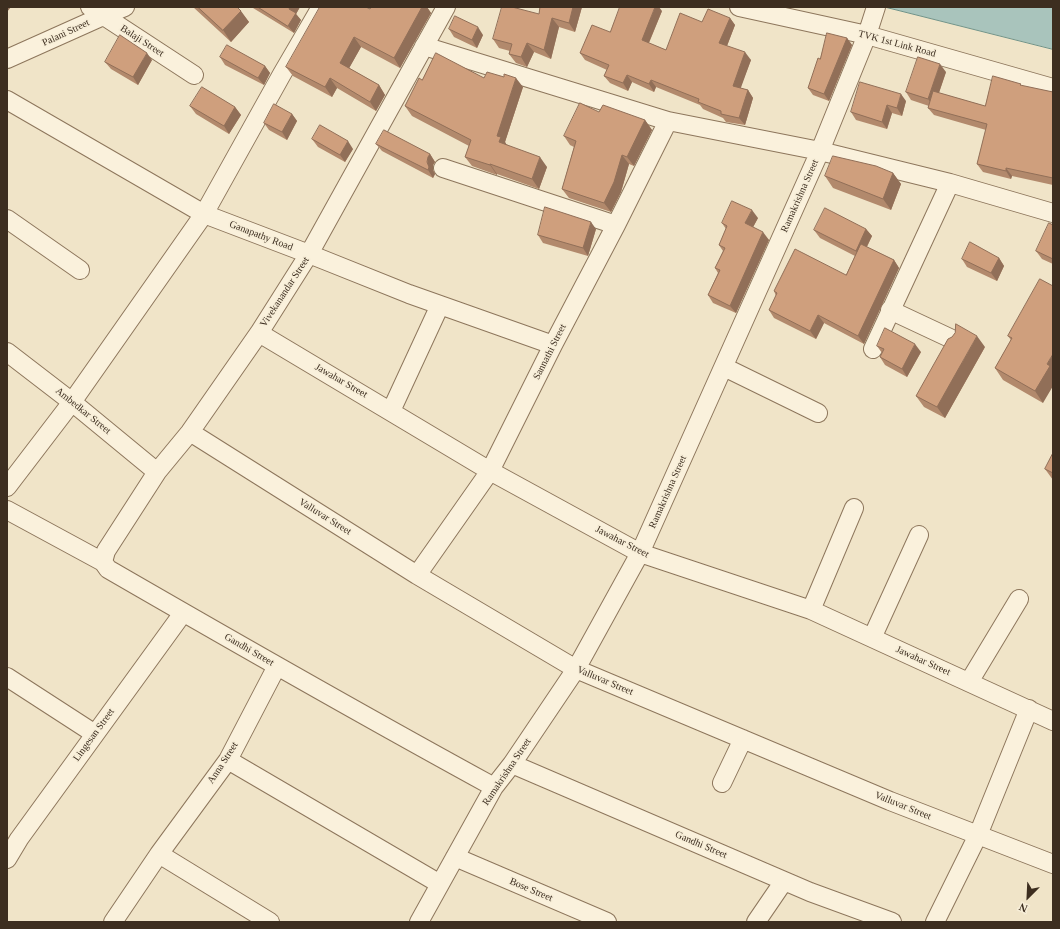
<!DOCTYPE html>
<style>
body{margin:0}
#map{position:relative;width:1060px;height:929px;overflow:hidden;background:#f0e4c8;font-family:"Times New Roman",serif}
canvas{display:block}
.frame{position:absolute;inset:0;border:8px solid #3d2e20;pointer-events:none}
.north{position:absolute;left:1008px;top:877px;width:40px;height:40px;-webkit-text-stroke:3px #f7eed8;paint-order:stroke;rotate:204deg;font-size:11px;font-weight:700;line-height:16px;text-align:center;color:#3d2e20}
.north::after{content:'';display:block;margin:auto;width:14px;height:18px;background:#3d2e20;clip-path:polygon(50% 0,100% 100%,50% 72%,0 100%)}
</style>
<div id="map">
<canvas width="1060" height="929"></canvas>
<div class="frame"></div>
<div class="north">N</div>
</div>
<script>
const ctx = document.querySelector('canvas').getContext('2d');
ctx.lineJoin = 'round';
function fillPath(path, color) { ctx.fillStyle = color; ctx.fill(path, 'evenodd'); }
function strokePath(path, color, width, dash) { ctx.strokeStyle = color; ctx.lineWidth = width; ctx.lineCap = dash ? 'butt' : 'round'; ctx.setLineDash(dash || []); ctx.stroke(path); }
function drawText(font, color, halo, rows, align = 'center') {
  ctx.font = font + ' "Times New Roman",serif'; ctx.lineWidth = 3; ctx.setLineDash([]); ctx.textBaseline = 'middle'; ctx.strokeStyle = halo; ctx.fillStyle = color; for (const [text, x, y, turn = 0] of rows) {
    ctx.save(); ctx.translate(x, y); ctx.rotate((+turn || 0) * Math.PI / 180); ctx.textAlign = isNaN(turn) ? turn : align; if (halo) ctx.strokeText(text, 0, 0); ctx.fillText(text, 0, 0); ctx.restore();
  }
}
const water = new Path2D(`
 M885 7H1053V49Z`);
fillPath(water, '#a9c4bc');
strokePath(water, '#6f938a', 1);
const street = new Path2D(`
 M90 7 194 75
 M739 7 867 35 1053 88
 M424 46 668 121 820 151 950 183 1053 213
 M7 59 103 16 125 7
 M7 100 204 214 309 254 409 294 553 345
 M443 168 616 225
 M7 219 80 270
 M890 310 954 340
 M259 333 490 471 640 553 811 610 1053 721
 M873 349 950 183
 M7 352 72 402 157 472
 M724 367 818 413
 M391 411 440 305
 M190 432 417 575 576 669 890 801 1053 864
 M7 487 72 402 204 214 282 74 321 7
 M7 510 103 562 108 569C236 643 364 716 494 787
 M103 562 106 551 157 472 190 432 259 333 309 254 446 7
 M417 575 490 471 553 345 616 225 668 121
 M811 610 854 508
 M872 638 919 535
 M7 677 95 734
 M969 682 1019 599
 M228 760 440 884
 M512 764 810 892 892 922
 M722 783 743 739
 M159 854 270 922
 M455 857 607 922
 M7 859 19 839 183 613
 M113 922 159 854 228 760 277 666
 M419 922 494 787 512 764 576 669 640 553 820 151 867 35 876 7
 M756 922 784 881
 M935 922 978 835 1029 709`);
strokePath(street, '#8d765c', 20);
strokePath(street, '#faf1dc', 18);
fillPath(new Path2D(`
 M193 7H237L249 22 231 42Z
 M252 7H300L296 14 301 20 294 33 253 8Z
 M371 7H427L431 13 400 68 361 47 349 68 379 85 385 95 376 111 337 88 332 97 293 76 286 67 370 9Z
 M540 7H582L575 32 559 27 551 59 534 52 527 67 516 63 509 54 510 51 499 48 493 39 539 14Z
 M662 11 649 43 666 50 702 22 730 18 735 25 727 46 751 60 740 88 748 90 753 98 745 125 726 122 723 118 703 109 700 105 656 87 654 92 632 82 628 91 610 83 604 76 607 70 585 60 580 53Z
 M449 29 483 35 477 48 454 37Z
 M847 38 852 45 829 101 813 95 808 88 820 59Z
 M220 57 265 66 270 73 264 85 225 65Z
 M152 60 138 85 111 69 105 62Z
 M946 72 939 93 985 106 1022 86 1053 92V185L1012 176 1011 179 983 172 977 164 986 130 934 115 928 108 929 106 911 100 906 92Z
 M484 78 523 87 505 142 506 144 547 167 539 189 497 174V175L472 166 465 157 469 146 412 116 405 106 422 80Z
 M906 101 902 116 892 113 887 129 856 120 851 112Z
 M190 106 235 107 241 115 229 134 196 114Z
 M599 112 645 120 652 130 634 166 629 164 621 192 611 212 569 198 562 189 574 147 570 145 564 136Z
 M292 114 297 121 287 140 269 130 264 123Z
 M312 139 353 149 345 162 318 147Z
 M376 144 430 154 435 162 433 165V170L435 174 433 178 382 151Z
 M893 173 901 184 891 210 833 188 825 176Z
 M758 218 753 227 769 240 736 313 713 303 708 295 718 273 715 268 723 251 719 245 726 229 722 223Z
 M1053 225V264L1042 259 1036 251Z
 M596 229 588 256 543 243 538 235Z
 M866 229 872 236 867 247 894 260 899 268 864 344 824 323 816 339 774 318 769 310 776 296 774 291 846 275 855 256 820 238 814 230Z
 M999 258 1004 266 997 281 967 267 962 259Z
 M1040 279 1043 403 1003 380 995 368 1011 340 1008 336Z
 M877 346 921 352 907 377 885 365 880 357 882 353Z
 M985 347 945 418 924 407 916 396Z
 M1053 453V480L1045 469Z`), '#b2896c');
fillPath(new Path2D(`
 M7 7H11L7 12Z
 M290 7H300L296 14 301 20 294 33 288 26 289 9Z
 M422 7H427L431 13 400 68 394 58Z
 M573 7H582L575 32 569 23Z
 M655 7H659L662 11 647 47 642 40Z
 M241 11 249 22 231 42 223 30Z
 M552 18 559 27 551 59 544 50Z
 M730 18 735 25 725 51 719 43Z
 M478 27 483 35 477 48 472 40Z
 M354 37 361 47 347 72 340 63Z
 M847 38 852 45 829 101 824 94Z
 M527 43 534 52 527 67 521 57Z
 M745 52 751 60 739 93 733 86Z
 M147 53 152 60 138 85 133 77Z
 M940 64 946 72 934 107 928 99Z
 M265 66 270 73 264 85 258 78Z
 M627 75 632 82 628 91 623 83Z
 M330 78 337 88 332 97 325 87Z
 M516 78 523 87 505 142 508 147 499 142 497 136Z
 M651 80 656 87 654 92 649 84Z
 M379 85 385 95 376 111 370 102Z
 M748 90 753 98 745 125 739 118Z
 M901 94 906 101 902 116 897 108Z
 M887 105 892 113 887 129 882 122Z
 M235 107 241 115 229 134 224 126Z
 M292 114 297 121 287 140 282 132Z
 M645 120 652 130 634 166 627 157Z
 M348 141 353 149 345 162 340 155Z
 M430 154 435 162 433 165V170L435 174 433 178 428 170V157Z
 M622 155 629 164 621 192 611 212 604 203Z
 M540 157 547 167 539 189 532 179Z
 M490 164 497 174V175L490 165Z
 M1006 168 1012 176 1011 179 1006 171Z
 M893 173 901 184 891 210 883 199Z
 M752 210 758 218 751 231 745 223Z
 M591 222 596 229 588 256 583 248Z
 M866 229 872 236 861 258 856 251Z
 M763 232 769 240 736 313 730 306Z
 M999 258 1004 266 997 281 991 273Z
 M894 260 899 268 864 344 858 336Z
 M818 315 824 323 816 339 810 331Z
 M977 336 985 347 945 418 937 407Z
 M915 344 921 352 907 377 902 369Z
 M1053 354V386L1043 403 1035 391 1047 364Z`), '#916f58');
const building = new Path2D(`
 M198 7H237L241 11 223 30Z
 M258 7H290L289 9 296 13 288 26Z
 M320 7H366L370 9 371 7H422L394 58 354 37 340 63 379 85 370 102 330 78 325 87 286 67Z
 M502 7H512L539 14 540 7H573L569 23 552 18 544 50 527 43 521 57 509 54 512 44 493 39Z
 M620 7H655L642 40 666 50 680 13 702 22 708 9 730 18 719 43 745 52 733 86 748 90 739 118 721 114V111L698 102 699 99 651 80 649 84 627 75 623 83 604 76 609 65 580 53 592 25 610 32Z
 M455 16 478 27 472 40 449 29Z
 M827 33 847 38 824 94 808 88 818 58 820 59Z
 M120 35 147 53 133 77 105 62Z
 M227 45 265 66 258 78 220 57Z
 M436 53 484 78 487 72 504 77V74L516 78 497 136 501 137 499 142 540 157 532 179 490 164V165L465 157 471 140 405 106 419 78 422 80Z
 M918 57 940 64 928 99 906 92Z
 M993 76 1021 84 1020 85 1053 92V178L1006 168V171L977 164 987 124 928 108 933 91 985 106Z
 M860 82 901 94 897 108 887 105 882 122 851 112Z
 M202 87 235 107 224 126 190 106Z
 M580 103 599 112 603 105 645 120 627 157 622 155 614 182 604 203 562 189 576 141 564 136Z
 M274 104 292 114 282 132 264 123Z
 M320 125 348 141 340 155 312 139Z
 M384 130 430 154 428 157 427 162 429 167 428 170 376 144Z
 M833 156 876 166 893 173 883 199 825 176Z
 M732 201 752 210 745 223 763 232 730 306 708 295 720 270 715 268 725 248 719 245 727 226 722 223Z
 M545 207 591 222 583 248 538 235Z
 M825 208 866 229 856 251 814 230Z
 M1049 223 1053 225V259L1036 251Z
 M970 242 999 258 991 273 962 259Z
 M861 244 894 260 858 336 818 315 810 331 769 310 777 293 774 291 795 249 846 275Z
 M1040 279 1053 286V354L1047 364 1050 366 1035 391 995 368 1012 338 1008 336Z
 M956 324 977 336 937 407 916 396 948 339 952 337 955 333Z
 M885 328 915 344 902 369 880 357 884 349 877 346Z
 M1053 453V473L1045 469Z`);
fillPath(building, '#cf9f7d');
strokePath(building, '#916f58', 1);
drawText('10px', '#3d2e20', '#f7eed8', [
 ["Palani Street",66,33,-25],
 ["Balaji Street",142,41,33],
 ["TVK 1st Link Road",897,44,15],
 ["Ramakrishna Street",800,196,-66],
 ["Ganapathy Road",261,236,21],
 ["Vivekanandar Street",285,292,-57],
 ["Sannathi Street",550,352,-63],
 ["Jawahar Street",341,381,30],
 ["Ambedkar Street",83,411,39],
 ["Ramakrishna Street",668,492,-66],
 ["Valluvar Street",325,517,32],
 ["Jawahar Street",622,542,27],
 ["Gandhi Street",249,650,30],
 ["Jawahar Street",923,661,24],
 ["Valluvar Street",605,681,23],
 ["Lingesan Street",94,735,-54],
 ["Anna Street",223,763,-57],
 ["Ramakrishna Street",507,772,-56],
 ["Valluvar Street",903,806,22],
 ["Gandhi Street",701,845,23],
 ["Bose Street",531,890,23]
]);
</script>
